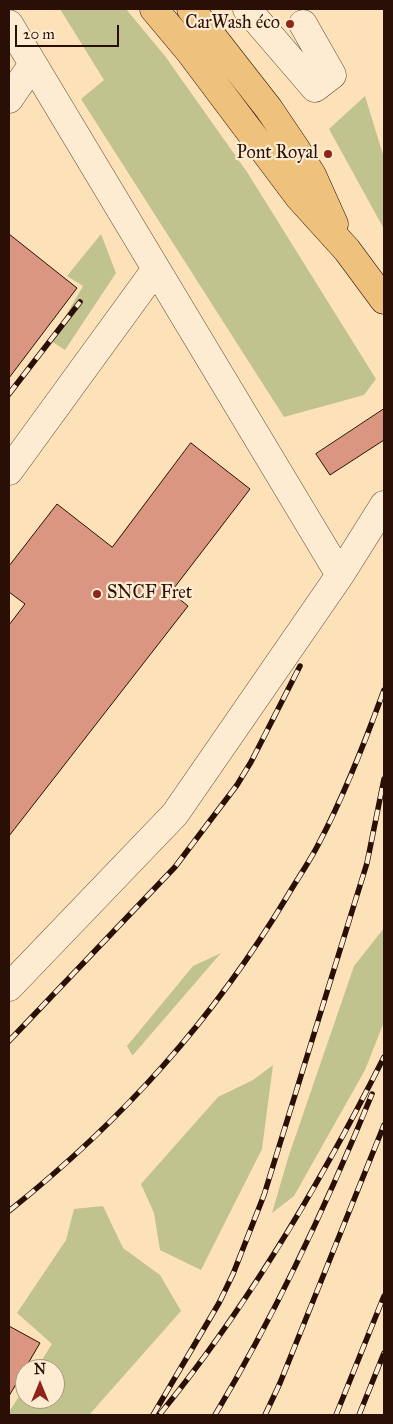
<!DOCTYPE html>
<meta charset="utf-8">
<style>
body{margin:0}
#map{position:relative;width:393px;height:1424px;overflow:hidden;background:#fde2b9;font-family:"IM FELL Great Primer",serif}
canvas{display:block}
.frame{position:absolute;inset:0;border:10px solid #290f05;pointer-events:none}
.north{position:absolute;left:15px;top:1359px;width:50px;height:50px;box-sizing:border-box;background:#feecd2;border:1px solid #a99480;border-radius:50%;rotate:0deg;font-size:14px;font-weight:700;line-height:20px;text-align:center;color:#290f05}
.north::after{content:'';display:block;margin:auto;width:18px;height:22px;background:#8f2418;clip-path:polygon(50% 0,100% 100%,50% 72%,0 100%)}
.scale{position:absolute;left:15px;top:25px;width:104px;height:22px;box-sizing:border-box;border:2px solid #290f05;border-top:0;padding-left:6px;font-size:15px;line-height:18px;white-space:nowrap;color:#290f05;-webkit-text-stroke:4px #feecd2;paint-order:stroke}
</style>
<div id="map">
<canvas width="393" height="1424"></canvas>
<div class="frame"></div>
<div class="north">N</div>
<div class="scale">20 m</div>
</div>
<script>
const ctx = document.querySelector('canvas').getContext('2d');
ctx.lineJoin = 'round';
function fillPath(path, color) { ctx.fillStyle = color; ctx.fill(path, 'evenodd'); }
function strokePath(path, color, width, dash) { ctx.strokeStyle = color; ctx.lineWidth = width; ctx.lineCap = dash ? 'butt' : 'round'; ctx.setLineDash(dash || []); ctx.stroke(path); }
function drawText(font, color, halo, rows, align = 'center') {
  ctx.font = font + ' "IM FELL Great Primer",serif'; ctx.lineWidth = 4.5; ctx.setLineDash([]); ctx.textBaseline = 'middle'; ctx.strokeStyle = halo; ctx.fillStyle = color; for (const [text, x, y, turn = 0] of rows) {
    ctx.save(); ctx.translate(x, y); ctx.rotate((+turn || 0) * Math.PI / 180); ctx.textAlign = isNaN(turn) ? turn : align; if (halo) ctx.strokeText(text, 0, 0); ctx.fillText(text, 0, 0); ctx.restore();
  }
}
fillPath(new Path2D(`
 M60 9H126L165 56 247 172 376 379 364 395 284 417 81 99 104 80Z
 M365 96 384 158V229L329 129Z
 M101 234 116 273 65 350 51 341 83 286 67 276Z
 M384 928V1022L365 1070 294 1196 272 1213 289 1155 354 966Z
 M221 953 133 1055H132L127 1046 193 966Z
 M273 1065 262 1149 201 1270 160 1250 154 1213 141 1184 218 1097 253 1080Z
 M103 1206 123 1248 160 1275 181 1311 89 1415H9V1412L25 1387V1399H55V1369H36L52 1344 17 1313 66 1240 74 1209Z`), '#c0c38e');
const building = new Path2D(`
 M9 234 77 288 9 378Z
 M384 409V440L330 475 316 454Z
 M191 443 250 489 171 592 188 606 9 836V625L25 604 9 592V566L57 504 112 547Z
 M9 1326 40 1343 9 1396Z`);
fillPath(building, '#da9680');
strokePath(building, '#290f05', 1);
const minor = new Path2D(`
 M247 9 315 88 332 75 303 24
 M9 24 340 575
 M9 99 33 64
 M9 471 156 269
 M9 987 175 814 340 575 384 505`);
const major = new Path2D(`
 M154 9 190 52 299 197 347 250 384 300
 M191 9 269 109 296 149 312 175 334 224`);
strokePath(minor, '#5e4432', 29);
strokePath(major, '#290f05', 29);
strokePath(minor, '#feecd2', 28);
strokePath(major, '#eec17c', 28);
const rail = new Path2D(`
 M9 394 80 302
 M9 1041 175 867 237 785 251 762 300 666
 M9 1211C123 1120 213 1020 288 895 298 878 310 861 319 843 345 794 365 742 384 690
 M160 1414C249 1305 321 1182 384 1057
 M153 1415 219 1303 233 1274 264 1195 367 863 384 779
 M215 1415C276 1313 327 1204 372 1094
 M265 1415 280 1383 384 1125
 M336 1415 384 1296
 M359 1415 384 1353`);
strokePath(rail, '#290f05', 5.5);
strokePath(rail, '#feecd2', 4, [11]);
for (const [x, y, r, color] of [
 [290,24,5,"#8f2418"],
 [328,154,5,"#8f2418"],
 [97,594,5,"#8f2418"]
]) { const dot = new Path2D(); dot.arc(x, y, r, 0, 2 * Math.PI); ctx.fillStyle = color; ctx.fill(dot); strokePath(dot, '#feecd2', 2); }
drawText('18px', '#290f05', '#feecd2', [
 ["CarWash éco",280,24],
 ["Pont Royal",318,154],
 ["SNCF Fret",107,594,"left"]
], 'right');
</script>
